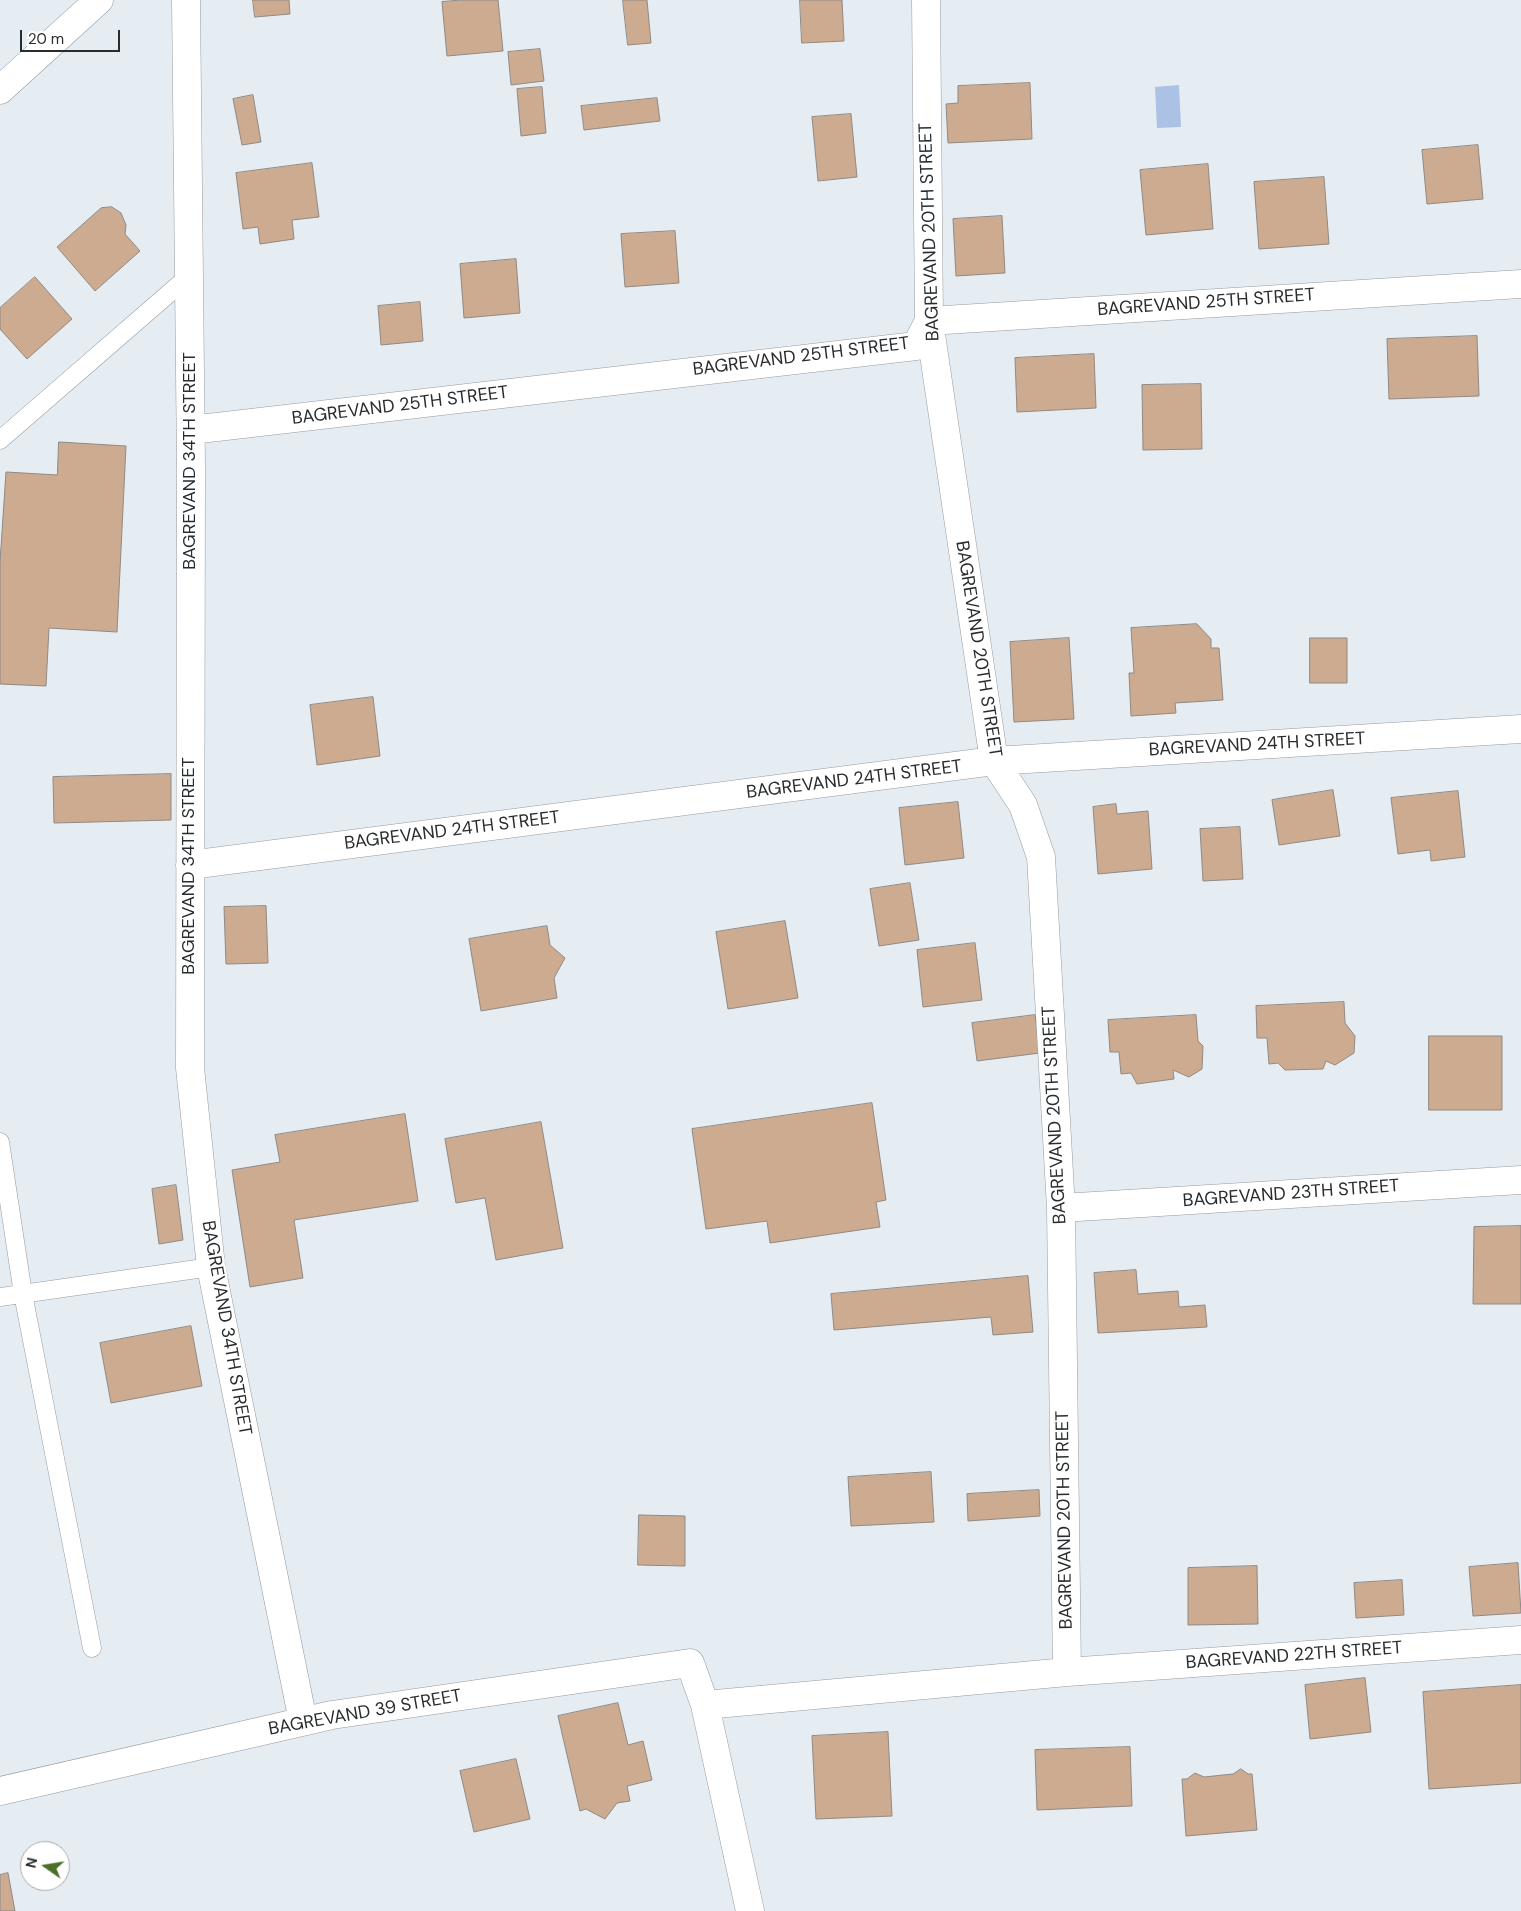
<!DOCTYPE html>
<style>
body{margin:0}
#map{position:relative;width:1521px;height:1911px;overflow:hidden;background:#e5ecf2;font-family:"DM Sans",sans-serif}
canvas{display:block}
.north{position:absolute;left:20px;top:1841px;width:50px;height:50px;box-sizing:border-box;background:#fff;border:1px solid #a9abab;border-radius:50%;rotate:283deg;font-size:14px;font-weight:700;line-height:20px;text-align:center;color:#292c2e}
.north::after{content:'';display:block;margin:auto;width:18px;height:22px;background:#4a6f29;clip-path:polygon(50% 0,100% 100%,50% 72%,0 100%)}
.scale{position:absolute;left:20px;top:30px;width:100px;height:22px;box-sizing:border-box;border:2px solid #292c2e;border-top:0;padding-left:6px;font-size:15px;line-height:18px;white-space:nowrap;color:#292c2e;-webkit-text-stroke:4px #fff;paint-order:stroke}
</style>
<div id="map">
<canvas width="1521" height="1911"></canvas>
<div class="north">N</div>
<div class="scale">20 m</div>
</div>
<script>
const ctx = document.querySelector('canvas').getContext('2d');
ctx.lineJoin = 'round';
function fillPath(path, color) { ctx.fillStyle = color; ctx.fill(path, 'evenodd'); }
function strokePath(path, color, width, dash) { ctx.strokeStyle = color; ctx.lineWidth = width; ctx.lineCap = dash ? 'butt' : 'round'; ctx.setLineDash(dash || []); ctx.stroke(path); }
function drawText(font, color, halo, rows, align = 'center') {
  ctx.font = font + ' "DM Sans",sans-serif'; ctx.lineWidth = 5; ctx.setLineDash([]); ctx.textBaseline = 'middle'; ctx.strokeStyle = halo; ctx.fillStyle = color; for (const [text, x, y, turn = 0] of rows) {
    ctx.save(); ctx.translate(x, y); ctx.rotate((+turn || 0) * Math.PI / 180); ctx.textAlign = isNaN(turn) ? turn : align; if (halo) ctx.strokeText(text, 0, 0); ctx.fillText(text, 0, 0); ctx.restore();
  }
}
fillPath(new Path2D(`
 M1179 85 1181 127 1157 128 1155 87Z`), '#abc2e4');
const building = new Path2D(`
 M253 0H289L290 14 255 17Z
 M461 0H498L503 51 447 56 442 2Z
 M623 0H647L651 43 628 45Z
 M800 0H842L844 41 802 43Z
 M540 49 544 81 511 85 508 52Z
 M1030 83 1032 139 948 143 946 104 958 103V86Z
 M542 87 546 133 521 136 517 89Z
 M253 95 261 142 242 145 233 99Z
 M657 98 660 121 584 130 581 106Z
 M851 114 857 177 818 181 812 117Z
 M1478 145 1483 199 1427 204 1422 150Z
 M312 163 319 217 292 220 294 239 260 244 258 227 243 229 236 173Z
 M1208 164 1213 229 1146 235 1140 170Z
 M1324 177 1329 244 1259 249 1254 182Z
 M112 207 121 213 126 225 125 234 140 251 95 291 57 247 101 208Z
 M1002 216 1005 273 956 276 953 219Z
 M675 231 679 283 625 287 621 234Z
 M516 259 520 313 464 318 460 264Z
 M35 277 72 319 27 359 0 329V308Z
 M420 302 423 341 381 345 378 306Z
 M1477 336 1479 396 1389 399 1387 339Z
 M1094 354 1096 408 1017 412 1015 358Z
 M1201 384 1202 449 1143 450 1142 385Z
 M59 442 126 446 117 632 49 628 46 686 0 684V562L6 472 57 475Z
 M1197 624 1211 639V648H1219L1223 700 1175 703 1176 713 1131 716 1129 673H1134L1131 628Z
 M1069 638 1074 719 1014 722 1010 642Z
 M1310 638H1347V683H1310Z
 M373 697 380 756 317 765 310 705Z
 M171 774V820L54 823 53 777Z
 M1333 790 1340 836 1279 845 1272 800Z
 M1458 791 1465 857 1431 861 1430 850 1398 854 1391 798Z
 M958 802 964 858 905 865 899 808Z
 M1116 804 1117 814 1148 811 1152 869 1098 874 1093 807Z
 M1240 827 1243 879 1203 881 1200 829Z
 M910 883 919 940 879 946 870 889Z
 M266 906 268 963 226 964 224 907Z
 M785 921 798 998 728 1009 716 932Z
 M547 926 550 945 565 958 554 978 557 998 481 1011 469 939Z
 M975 943 982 1000 923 1007 917 950Z
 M1344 1002 1345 1023 1355 1036 1354 1053 1335 1065 1326 1061 1323 1069 1285 1070 1278 1063 1269 1064 1267 1038H1257L1256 1006Z
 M1035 1015 1040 1053 977 1061 972 1023Z
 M1196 1015 1198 1041 1203 1046 1202 1069 1189 1077 1173 1070 1174 1079 1137 1084 1131 1073 1121 1074 1119 1052H1110L1108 1020Z
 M1429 1036H1502V1110H1429Z
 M872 1103 886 1200 876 1202 880 1227 770 1243 767 1221 706 1229 692 1129Z
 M405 1114 418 1201 294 1220 303 1278 250 1287 232 1170 280 1162 275 1135Z
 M541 1122 563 1248 496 1260 485 1198 456 1203 445 1139Z
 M176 1185 183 1240 159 1244 152 1189Z
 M1521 1226V1304H1473L1474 1227Z
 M1136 1270 1138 1294 1178 1291 1179 1307 1205 1305 1207 1327 1098 1333 1094 1273Z
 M1028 1276 1033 1332 993 1335 991 1317 834 1330 831 1294Z
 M191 1326 202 1386 111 1403 100 1343Z
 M931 1472 934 1522 851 1526 848 1477Z
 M1039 1490 1040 1516 968 1521 967 1494Z
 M639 1515 685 1516V1566L638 1565Z
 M1518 1563 1521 1613 1473 1616 1469 1567Z
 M1257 1566 1258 1624 1188 1625V1568Z
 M1402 1580 1404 1615 1356 1618 1354 1583Z
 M1365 1678 1371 1732 1310 1739 1305 1685Z
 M1521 1685V1783L1429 1789 1423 1692Z
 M618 1703 628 1745 643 1741 652 1780 627 1786 630 1801 617 1803 605 1819 586 1809 580 1811 558 1716Z
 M888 1732 892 1816 816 1819 812 1736Z
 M1130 1747 1132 1806 1037 1810 1035 1750Z
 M516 1759 530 1819 474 1832 460 1771Z
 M1241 1769 1248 1774H1252L1257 1830 1186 1836 1182 1779H1187L1195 1773 1204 1777 1233 1774Z
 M8 1873 15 1911H0V1875Z`);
fillPath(building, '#ccab90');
strokePath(building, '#908984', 1);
const lane = new Path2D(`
 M0 440 189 276
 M0 1142 23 1294 92 1648
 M0 1297 211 1267`);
const street = new Path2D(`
 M186 0 191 466 190 1068 211 1267 303 1721
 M0 90 99 0
 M191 430 916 346 929 321 1521 284
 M190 865 994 761 1521 729
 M1061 1208 1521 1180
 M1067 1672 1521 1640
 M0 1791 332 1715 690 1663 705 1705
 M750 1911 705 1705 1067 1672 1061 1208 1041 857 1023 805 994 761 929 321 926 0`);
strokePath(lane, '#959ba1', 19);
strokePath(street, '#959ba1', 29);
strokePath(lane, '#fff', 18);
strokePath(street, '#fff', 28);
drawText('18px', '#292c2e', '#fff', [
 ["BAGREVAND 20TH STREET",930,232,-92],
 ["BAGREVAND 25TH STREET",1206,303,-4],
 ["BAGREVAND 25TH STREET",801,357,-7],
 ["BAGREVAND 25TH STREET",400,406,-7],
 ["BAGREVAND 34TH STREET",190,461,-90],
 ["BAGREVAND 20TH STREET",978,649,81],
 ["BAGREVAND 24TH STREET",1257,745,-3],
 ["BAGREVAND 24TH STREET",854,780,-7],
 ["BAGREVAND 24TH STREET",452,831,-7],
 ["BAGREVAND 34TH STREET",189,866,-90],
 ["BAGREVAND 20TH STREET",1055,1115,-93],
 ["BAGREVAND 23TH STREET",1291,1194,-4],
 ["BAGREVAND 34TH STREET",226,1328,80],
 ["BAGREVAND 20TH STREET",1065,1520,-91],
 ["BAGREVAND 22TH STREET",1294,1656,-4],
 ["BAGREVAND 39 STREET",365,1713,-10]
]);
</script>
